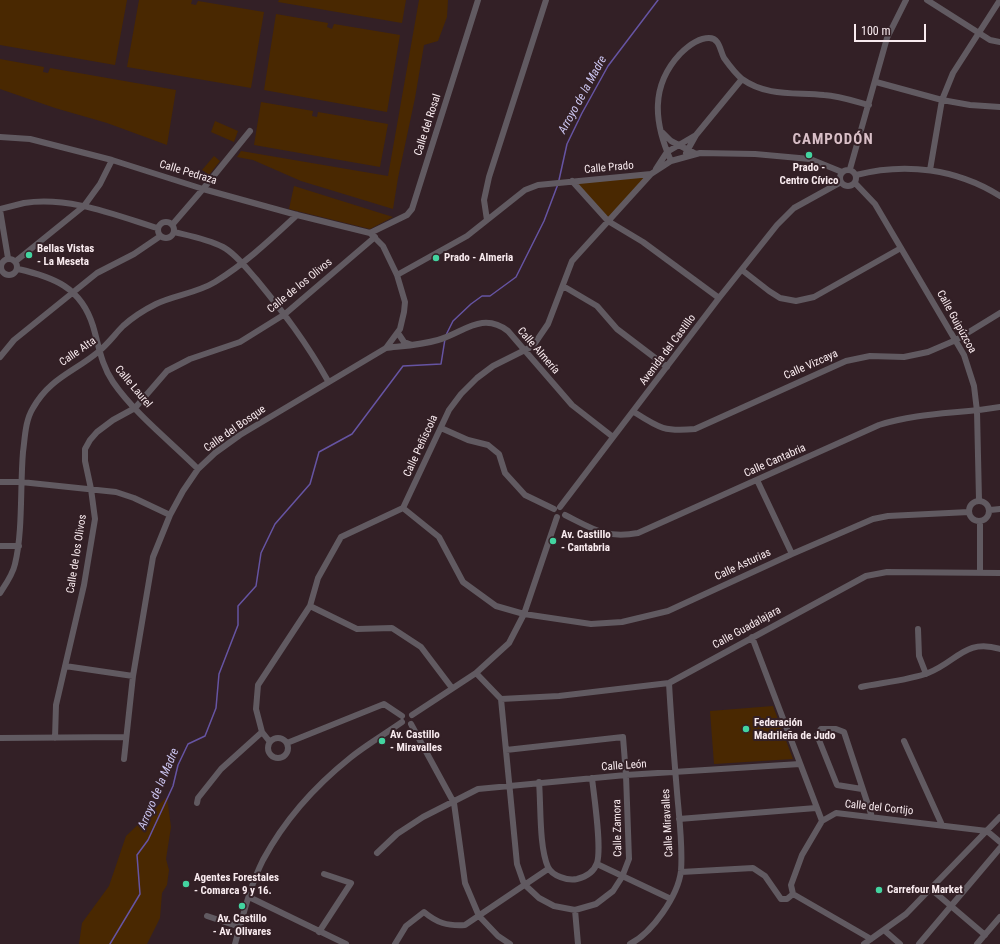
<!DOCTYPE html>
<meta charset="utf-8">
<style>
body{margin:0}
#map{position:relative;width:1000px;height:944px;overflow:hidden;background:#332026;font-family:"Roboto Condensed",sans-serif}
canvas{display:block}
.scale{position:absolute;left:854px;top:24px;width:72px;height:18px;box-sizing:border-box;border:2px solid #f9ebef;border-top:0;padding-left:5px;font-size:12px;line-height:14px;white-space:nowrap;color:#f9ebef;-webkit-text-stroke:3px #332026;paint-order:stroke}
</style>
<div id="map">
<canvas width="1000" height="944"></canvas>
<div class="scale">100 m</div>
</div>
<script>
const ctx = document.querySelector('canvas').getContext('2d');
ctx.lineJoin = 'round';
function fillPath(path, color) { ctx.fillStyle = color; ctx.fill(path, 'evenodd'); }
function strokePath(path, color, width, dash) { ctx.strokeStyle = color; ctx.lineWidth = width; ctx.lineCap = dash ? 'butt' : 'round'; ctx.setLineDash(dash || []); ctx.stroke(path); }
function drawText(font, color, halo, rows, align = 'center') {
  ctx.font = font + ' "Roboto Condensed",sans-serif'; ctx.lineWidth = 4; ctx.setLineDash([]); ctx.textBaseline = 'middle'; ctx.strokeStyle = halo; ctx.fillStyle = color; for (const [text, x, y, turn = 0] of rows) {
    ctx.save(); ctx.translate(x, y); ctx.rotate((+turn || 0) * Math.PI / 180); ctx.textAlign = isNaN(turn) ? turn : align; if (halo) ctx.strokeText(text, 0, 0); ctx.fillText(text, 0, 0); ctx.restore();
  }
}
fillPath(new Path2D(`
 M0 0H127L115 65 0 45Z
 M139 0H192L191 4 196 5 198 1 264 12 251 88 127 67Z
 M279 0H406L402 23 278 2Z
 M419 0H448L447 17 438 41 424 45 415 98 398 178 393 209 301 181 253 160 237 157 241 151 388 176Z
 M276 14 328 23 327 27 332 29 334 24 400 35 387 112 264 90Z
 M0 59 44 67 43 72 48 73 50 68 176 90 167 145 107 123 55 108 0 89Z
 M261 102 313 111 312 116 317 117 318 112 388 124 380 167 254 145Z
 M215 121 238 131 234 142 211 132Z
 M214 156 220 161 209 175 202 170Z
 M651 174 608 221 572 181Z
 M294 186 393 217 370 229 289 209Z
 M773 706 793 759 714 764 710 711Z
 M167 797 171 827 166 859 169 870 167 885 162 893 160 918 147 944H79L82 923 109 886 126 836Z`), '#492801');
strokePath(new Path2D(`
 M559 180 567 144 582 113 608 66 658 0
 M446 335 453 321 471 304 482 296H490L516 277 544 221 558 184
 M110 944 140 894 137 855 148 840 173 786 178 765 188 744 205 736 216 708 219 674 238 625V606L256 586 261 553 275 524 310 484 319 452 352 434 403 366 441 364 445 339`), '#6654a3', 1.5);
strokePath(new Path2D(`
 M927 0 990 40 1000 42
 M876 82 942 100 970 105 1000 107
 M663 133 671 141 696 154
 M0 137 30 139 112 160 203 189 297 215 370 233 383 246 397 275 405 302 404 312 400 329 386 348 240 435 215 453 198 469 183 491 170 515 153 557 133 676 124 759
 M686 153 696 135
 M671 161C654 123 650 86 680 54 687 47 698 38 709 38 720 38 720 51 724 58 729 65 736 74 742 79 767 97 796 92 824 95 839 96 854 101 869 105
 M656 169 667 152 696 135 742 79
 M850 169 887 38 906 0
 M840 178a8 8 0 1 1 16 0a8 8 0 1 1-16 0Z
 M930 170 942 100 953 73 1000 0
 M856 175C906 162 957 169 1000 196
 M572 181 608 221 643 242 719 298
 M855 183 875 204 964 355 974 386 977 411 979 500
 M0 209C8 207 16 205 24 203 69 196 115 215 157 228
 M0 210 8 258
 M487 220 484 200 489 177 546 0
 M158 230a8 8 0 1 1 16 0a8 8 0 1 1-16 0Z
 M172 225 203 189 250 131
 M174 232C191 236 208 239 223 247 236 254 247 269 256 279 284 313 306 342 328 381
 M370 233 407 215 412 209 478 0
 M1 267a8 8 0 1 1 16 0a8 8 0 1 1-16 0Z
 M16 261 84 206 100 184 112 160
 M18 269C53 277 81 287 93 326 99 346 101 364 113 382 135 414 171 442 198 469
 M742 270 769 291 780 298 796 301 814 297 901 248
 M397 275 467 236 525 190 538 185 651 174 671 161 700 153 755 154 810 159 842 172
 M563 286 597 306 617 329 667 367
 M398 333 404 342 412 345
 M386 348C403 346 421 345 438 340 463 333 482 311 508 331L572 405 613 437
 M0 357 14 340 97 273 134 254 159 237
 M634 412C659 428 664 432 695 429L846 361 870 356 904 357 928 352 956 340 1000 313
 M441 428 468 440 488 445 499 454 505 473 525 495 554 509
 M757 480 792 554
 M0 482H21L116 492 134 498 170 515
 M969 511a10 10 0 1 1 20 0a10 10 0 1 1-20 0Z
 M560 507 719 298 777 225 794 208 841 182
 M403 508 439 537 463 582 496 606 524 614 591 624 622 622 668 611 792 554 873 519 888 516 969 512
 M990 510 1000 509
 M565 515C593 529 606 539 638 533L879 425C919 412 960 414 1000 407
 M980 522V573
 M0 546H19
 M0 593C6 584 13 574 15 564 23 531 20 487 23 452 25 438 25 421 33 408 50 378 74 372 98 352 108 344 115 334 123 326 133 317 144 310 156 304 175 295 197 293 215 282 246 263 271 239 297 215
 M310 606 357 629 392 628 421 647 452 688
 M918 629 919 656 926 674
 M752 637 822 821
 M65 666 133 676
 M476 673 501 699 517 864 524 884 539 898 554 906 575 910 596 904 613 891 622 877 629 859 626 775 623 737 506 750
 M861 687C880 683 910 680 928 673 957 662 965 638 1000 649
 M501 699 559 696 669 683 866 576 887 572 1000 573
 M412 715 476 673 509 643 524 614 557 517
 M411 724 454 803 465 883 479 916 498 936 510 944
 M268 748a10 10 0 1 1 20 0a10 10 0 1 1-20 0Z
 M0 738 126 737
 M55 738 56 705 84 585 95 519 91 489 85 461V449L90 440 97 432 113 420 135 408 167 371 190 359 240 342 285 314 375 237
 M904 741 942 825
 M270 742 262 732 256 709 258 685 310 606 318 578 341 537 403 508 449 410 461 394 477 378 493 366 533 346 548 324 572 261 651 174
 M287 743 384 704 402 716
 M539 782C541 805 539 847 548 867 552 876 568 881 577 879 585 877 594 872 597 863 602 847 594 797 592 778
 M862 789 837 785 817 735 821 729H836L844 732 872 817
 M197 803 198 798 221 769 262 732
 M679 819 816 808
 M377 853 397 834 423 817 478 789 626 775 800 764
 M597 864 671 899
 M681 872 753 868 765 876 781 899H787L793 894
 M931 889 985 935
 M249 897 346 944
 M575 910 578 944
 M207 916 240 927
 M884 930 900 944
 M319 932 351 883 324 874
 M871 939 793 894 791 885 802 855 822 821 836 813 987 831 1000 842
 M235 944C243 916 250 886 263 860 284 821 315 786 350 758 366 745 385 734 402 722
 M395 944 406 926 424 912C437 923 447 926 465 925L548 869
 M630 944C652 933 678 896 681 871 683 846 679 817 677 792 674 756 671 719 669 683
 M864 944 906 914 1000 817
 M919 944 1000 848
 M977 944 1000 917`), '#615a61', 6);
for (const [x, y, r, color] of [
 [809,155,4,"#43d4a0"],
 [29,255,4,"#43d4a0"],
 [436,258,4,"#43d4a0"],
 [553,541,4,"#43d4a0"],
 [746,729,4,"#43d4a0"],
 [382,741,4,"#43d4a0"],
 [186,884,4,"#43d4a0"],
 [879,890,4,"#43d4a0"],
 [242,906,4,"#43d4a0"]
]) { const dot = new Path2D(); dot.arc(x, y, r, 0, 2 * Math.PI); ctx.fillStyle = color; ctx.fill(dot); strokePath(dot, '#332026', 1.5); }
drawText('11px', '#f9ebef', '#332026', [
 ["Calle del Rosal",428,125,-72],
 ["Calle Prado",609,168,-5],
 ["Calle Pedraza",188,173,17],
 ["Calle de los Olivos",300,286,-39],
 ["Calle Guipúzcoa",956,322,61],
 ["Avenida del Castillo",668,350,-53],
 ["Calle Almería",538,351,49],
 ["Calle Alta",78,352,-35],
 ["Calle Vizcaya",811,365,-24],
 ["Calle Laurel",133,387,50],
 ["Calle del Bosque",235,429,-35],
 ["Calle Peñíscola",421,446,-65],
 ["Calle Cantabria",775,461,-24],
 ["Calle de los Olivos",77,554,-81],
 ["Calle Asturias",743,565,-25],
 ["Calle Guadalajara",747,628,-29],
 ["Calle León",624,766,-4],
 ["Calle del Cortijo",879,808,6],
 ["Calle Miravalles",668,823,-93],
 ["Calle Zamora",618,828,-91]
]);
drawText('bold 11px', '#f9ebef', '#332026', [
 ["Prado -",809,168,"center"],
 ["Centro Cívico",809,181,"center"],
 ["Bellas Vistas",37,249],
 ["- La Meseta",37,262],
 ["Prado - Almeria",444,258],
 ["Av. Castillo",561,535],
 ["- Cantabria",561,548],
 ["Federación",754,723],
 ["Madrileña de Judo",754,736],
 ["Av. Castillo",390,735],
 ["- Miravalles",390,748],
 ["Agentes Forestales",194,878],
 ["- Comarca 9 y 16.",194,891],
 ["Carrefour Market",887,890],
 ["Av. Castillo",242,919,"center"],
 ["- Av. Olivares",242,932,"center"]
], 'left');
drawText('italic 12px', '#ccc6f1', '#332026', [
 ["Arroyo de la Madre",583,95,-61],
 ["Arroyo de la Madre",159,789,-67]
]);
ctx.letterSpacing = '1px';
drawText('bold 15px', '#d9bfc7', '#332026', [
 ["CAMPODÓN",833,140]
]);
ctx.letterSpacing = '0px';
</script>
